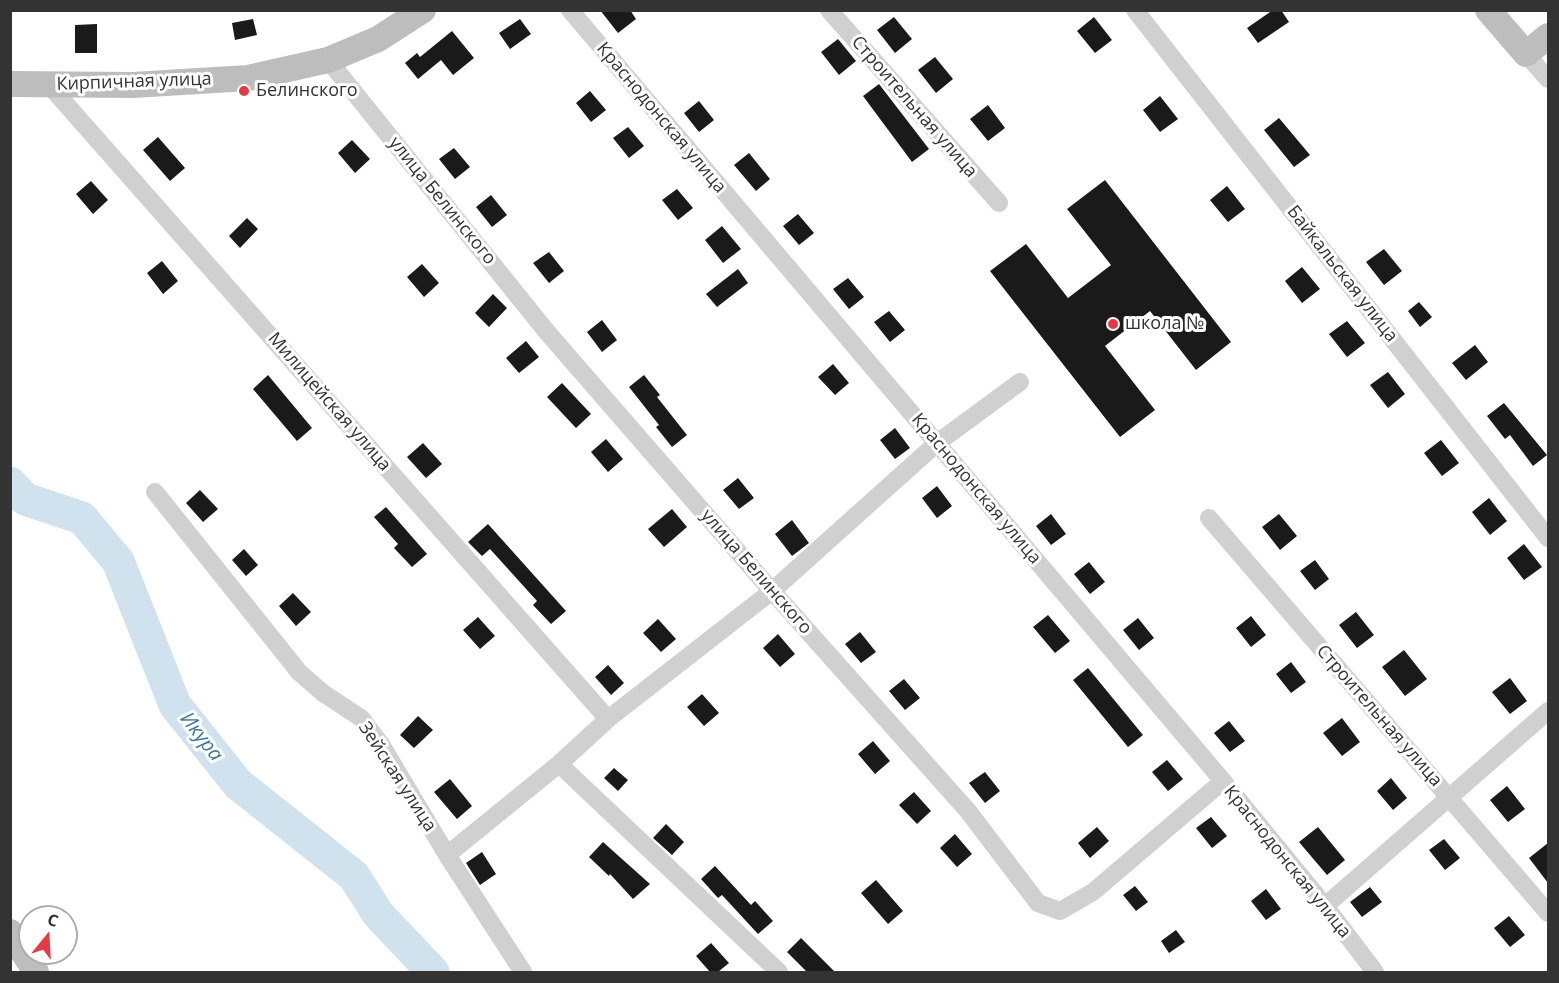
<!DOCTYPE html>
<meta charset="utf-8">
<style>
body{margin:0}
#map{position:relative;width:1559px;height:983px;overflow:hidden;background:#fff;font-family:"Open Sans",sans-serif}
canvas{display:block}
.frame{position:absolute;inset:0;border:12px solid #333;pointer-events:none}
.north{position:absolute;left:18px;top:905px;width:60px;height:60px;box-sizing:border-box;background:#fff;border:2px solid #adadad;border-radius:50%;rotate:18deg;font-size:16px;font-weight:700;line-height:24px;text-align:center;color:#333}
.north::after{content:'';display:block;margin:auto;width:21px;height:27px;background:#e63946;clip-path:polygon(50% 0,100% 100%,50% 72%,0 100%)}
</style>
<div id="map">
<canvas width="1559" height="983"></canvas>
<div class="frame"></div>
<div class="north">С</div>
</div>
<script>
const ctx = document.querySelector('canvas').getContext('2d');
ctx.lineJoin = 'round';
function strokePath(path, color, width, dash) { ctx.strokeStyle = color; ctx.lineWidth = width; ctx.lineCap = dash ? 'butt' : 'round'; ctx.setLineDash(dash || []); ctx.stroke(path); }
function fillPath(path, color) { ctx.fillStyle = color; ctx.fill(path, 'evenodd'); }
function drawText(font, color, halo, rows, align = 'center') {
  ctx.font = font + ' "Open Sans",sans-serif'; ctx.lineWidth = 6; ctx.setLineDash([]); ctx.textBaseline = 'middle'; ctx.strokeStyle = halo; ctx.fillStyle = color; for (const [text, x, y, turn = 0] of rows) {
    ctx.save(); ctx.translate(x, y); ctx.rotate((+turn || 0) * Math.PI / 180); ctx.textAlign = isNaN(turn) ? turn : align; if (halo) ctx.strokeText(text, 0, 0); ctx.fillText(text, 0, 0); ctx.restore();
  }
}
strokePath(new Path2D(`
 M10 483 25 499 82 518 118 561 175 705 238 784 354 876 378 914 433 972`), '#cfe2ee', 33);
fillPath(new Path2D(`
 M600 10H630L636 19 618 33Z
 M1273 10H1281L1289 22 1258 43 1247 28Z
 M894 17 912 39 895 53 877 30Z
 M1094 17 1112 40 1095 53 1077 31Z
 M253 19 257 35 235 40 232 23Z
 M520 19 531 34 510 49 499 33Z
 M97 24V53H75V25Z
 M452 31 474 58 453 75 441 60 418 79 405 63 417 53 420 57Z
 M838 39 856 61 839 75 821 52Z
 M935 57 953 79 936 93 918 70Z
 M879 84 929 149 912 162 863 96Z
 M590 91 606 110 591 122 576 103Z
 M1160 96 1178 119 1160 132 1143 110Z
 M699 101 714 120 699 132 684 113Z
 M988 105 1005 128 988 141 970 119Z
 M1279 118 1310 155 1294 167 1264 130Z
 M628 127 644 146 629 158 613 138Z
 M158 137 185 168 170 181 143 150Z
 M352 140 370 159 355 173 338 153Z
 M454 148 470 167 455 179 439 159Z
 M749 153 770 179 756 191 734 165Z
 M1105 180 1231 342 1196 370 1150 311 1105 346 1155 410 1120 437 990 271 1026 244 1068 298 1111 265 1067 209Z
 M91 181 108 200 93 214 76 194Z
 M1227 186 1245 209 1228 222 1210 200Z
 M677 189 693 208 678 220 662 200Z
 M491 195 507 215 492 227 476 207Z
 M798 214 814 233 799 245 783 226Z
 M247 218 258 229 240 248 229 236Z
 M722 226 741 249 723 263 705 240Z
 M1384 249 1402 271 1384 285 1366 262Z
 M549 252 564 271 549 283 533 263Z
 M162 261 178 281 163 294 147 273Z
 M422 264 439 283 424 297 407 277Z
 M1302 267 1320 289 1302 303 1285 281Z
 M738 269 748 283 717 307 706 294Z
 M848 278 864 297 849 309 833 289Z
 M493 294 507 308 489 327 475 313Z
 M1419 302 1432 317 1420 327 1408 311Z
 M889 311 905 330 890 342 874 322Z
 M602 320 617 340 602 352 587 332Z
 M1347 321 1365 343 1347 357 1329 334Z
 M526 341 539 357 519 373 506 358Z
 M1475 345 1488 362 1466 380 1452 363Z
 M833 364 849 383 835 395 818 377Z
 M1388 372 1405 394 1388 408 1370 385Z
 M268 375 312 428 297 441 253 389Z
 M644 375 660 395 657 397 687 435 672 447 656 427 659 425 629 387Z
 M562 383 591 414 576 428 547 397Z
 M1504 403 1547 455 1533 466 1510 435 1505 439 1487 416Z
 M895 428 910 448 895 459 880 440Z
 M606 439 623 459 608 472 591 452Z
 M1441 440 1459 463 1442 476 1424 453Z
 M423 443 442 464 426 478 407 457Z
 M738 478 754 498 739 509 723 490Z
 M937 486 952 506 937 518 922 498Z
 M200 490 218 509 203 522 186 503Z
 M1489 498 1507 521 1490 535 1472 512Z
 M386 507 427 554 412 567 394 548 398 544 374 517Z
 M672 509 687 527 664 547 648 529Z
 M1051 514 1066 534 1051 545 1036 526Z
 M1279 514 1297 536 1280 550 1262 527Z
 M792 520 809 543 792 556 775 534Z
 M488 524 566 611 551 624 533 605 537 601 490 549 482 556 468 542Z
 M1524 544 1542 567 1524 580 1507 558Z
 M244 549 258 565 246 576 232 560Z
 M1315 560 1329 579 1315 590 1300 571Z
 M1089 562 1105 582 1090 594 1074 574Z
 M293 593 311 612 296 626 279 606Z
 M1356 612 1374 635 1357 648 1339 625Z
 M1048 615 1070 641 1055 653 1033 627Z
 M1251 616 1266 635 1251 647 1236 628Z
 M478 617 495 636 480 649 463 630Z
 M1138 618 1154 638 1139 650 1123 630Z
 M658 619 676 639 661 652 643 633Z
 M860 632 876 652 861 663 845 644Z
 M778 634 795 654 780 667 763 648Z
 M1404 650 1427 679 1405 696 1382 667Z
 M1291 662 1306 682 1291 693 1276 674Z
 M608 665 624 683 611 695 595 677Z
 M1088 668 1143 735 1128 747 1073 680Z
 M1510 678 1527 701 1510 714 1492 692Z
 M904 679 920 698 905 710 889 691Z
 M702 694 719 713 704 726 687 707Z
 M418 716 433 730 414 748 400 735Z
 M1342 718 1360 742 1342 756 1323 733Z
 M1229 721 1245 741 1230 752 1214 733Z
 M873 741 890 761 875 774 858 754Z
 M1167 760 1183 779 1168 791 1152 772Z
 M614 768 628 780 618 791 604 778Z
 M985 772 1000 791 985 803 969 783Z
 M1391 778 1407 798 1393 810 1377 791Z
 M450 779 472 806 457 819 434 792Z
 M1507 786 1525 809 1508 822 1490 800Z
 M914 792 931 811 917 824 899 805Z
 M1211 817 1227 836 1212 848 1196 828Z
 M666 824 684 842 672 855 653 838Z
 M1097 827 1109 841 1090 858 1078 843Z
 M1318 827 1345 860 1327 875 1299 842Z
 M955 834 972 854 957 867 940 848Z
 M1444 839 1460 858 1445 870 1429 850Z
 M603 842 650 884 633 899 610 874 609 876 589 857Z
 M1548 843V883L1529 858Z
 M482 852 496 874 480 885 466 863Z
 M715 866 751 905 755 901 773 921 758 934 722 895 718 898 701 879Z
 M876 880 903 911 888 924 861 893Z
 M1135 886 1148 902 1136 911 1123 895Z
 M1370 887 1382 902 1362 917 1350 902Z
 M1266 889 1281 909 1266 920 1251 901Z
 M1509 916 1525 935 1510 947 1494 928Z
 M1176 930 1185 942 1169 953 1161 941Z
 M801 938 835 972H807L787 952Z
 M711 943 729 963 718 972H710L696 956Z`), '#1a1a1a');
strokePath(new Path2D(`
 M570 10 1223 781 1325 906 1375 972
 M829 10 999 203
 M1135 10 1548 538
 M1526 54 1548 79
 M328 60 547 332 772 591 968 811 1038 903 1060 911 1093 892 1223 781
 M49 85 608 719
 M155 492 299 672 323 693 361 718 382 746 447 855 523 972
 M1209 518 1548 913
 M559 764 779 972
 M447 855 559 764 608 719 772 591 937 443 1020 382
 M1325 906 1548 711`), '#d0d0d0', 18);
strokePath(new Path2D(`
 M1488 10 1526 54 1548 36
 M10 84 133 85 248 78 328 60 378 39 423 10
 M10 932 36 972`), '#bdbdbd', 26);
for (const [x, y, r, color] of [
 [244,91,6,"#e63946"],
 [1113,324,6,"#e63946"]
]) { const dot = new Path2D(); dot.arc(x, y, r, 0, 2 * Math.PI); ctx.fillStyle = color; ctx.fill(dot); strokePath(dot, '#fff', 2); }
drawText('18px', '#333', '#fff', [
 ["Кирпичная улица",134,82,-2],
 ["Строительная улица",914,107,49],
 ["Краснодонская улица",661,118,50],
 ["улица Белинского",442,201,51],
 ["Байкальская улица",1342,274,52],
 ["Милицейская улица",329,402,49],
 ["Краснодонская улица",976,489,50],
 ["улица Белинского",756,572,49],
 ["Строительная улица",1379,716,49],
 ["Зейская улица",397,777,57],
 ["Краснодонская улица",1287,862,51]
]);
drawText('18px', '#333', '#fff', [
 ["Белинского",256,91],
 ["школа №",1125,324]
], 'left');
drawText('italic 20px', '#3f7597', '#fff', [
 ["Икура",201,737,52]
]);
</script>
